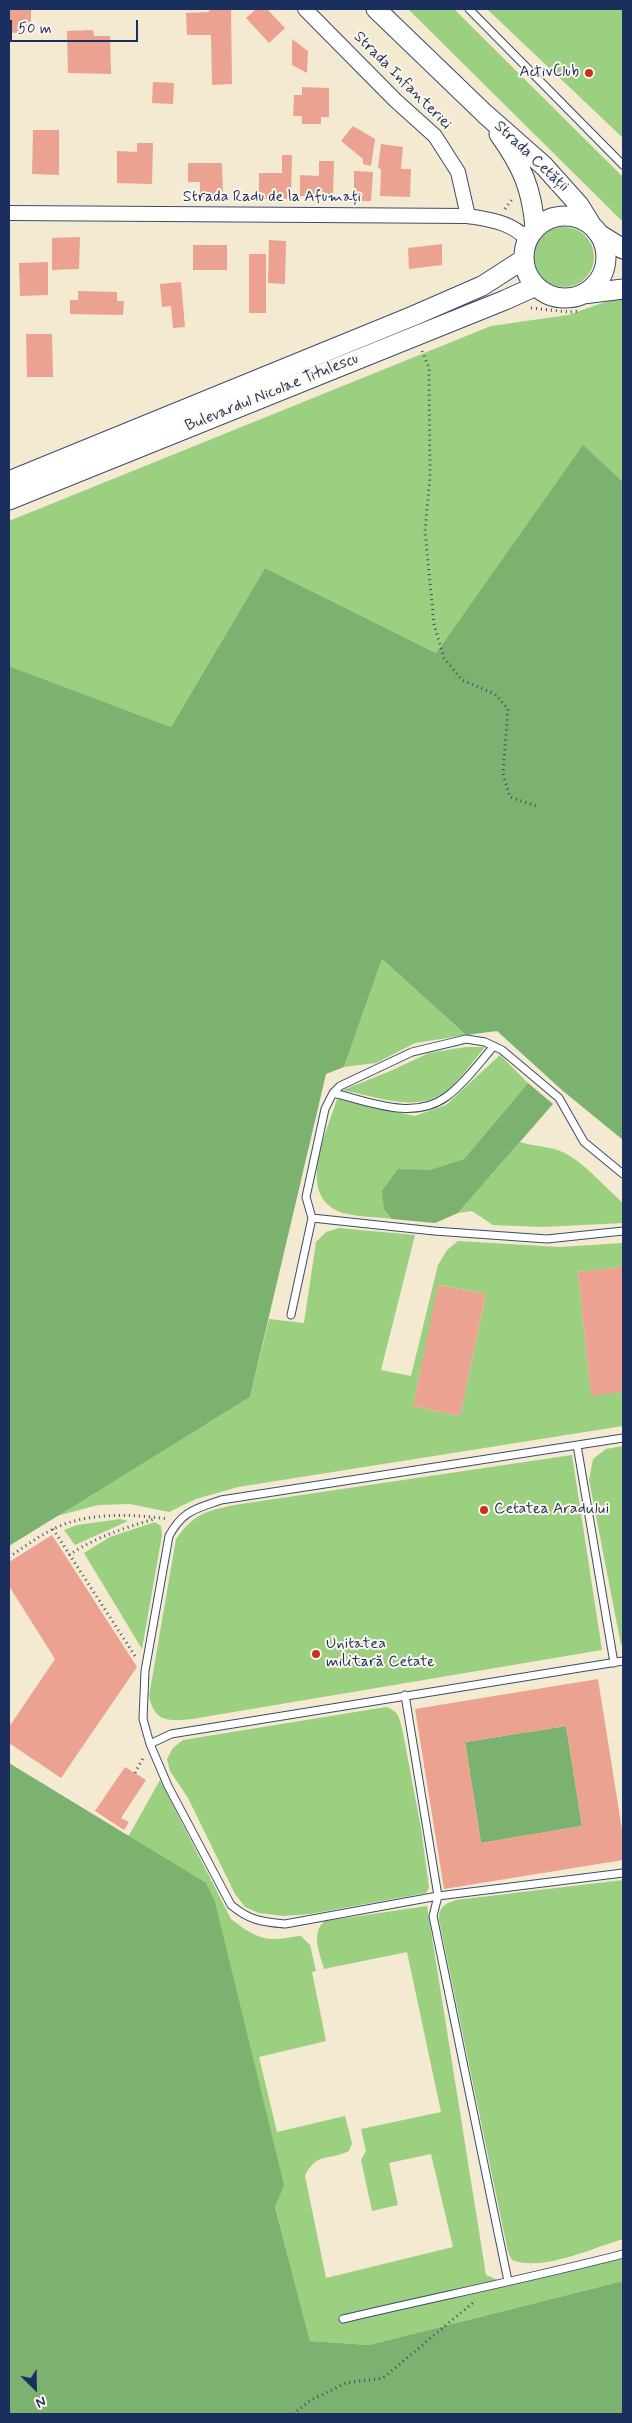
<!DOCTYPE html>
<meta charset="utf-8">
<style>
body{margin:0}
#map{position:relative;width:632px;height:2423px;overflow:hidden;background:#f4e9d1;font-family:Mynerve,sans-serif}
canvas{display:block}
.frame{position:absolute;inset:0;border:10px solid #1b2f5e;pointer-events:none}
.north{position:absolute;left:10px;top:2363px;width:50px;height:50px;-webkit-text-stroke:4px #fbf7ec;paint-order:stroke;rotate:157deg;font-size:14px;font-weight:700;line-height:20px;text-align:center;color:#1b2f5e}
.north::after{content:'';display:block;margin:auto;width:18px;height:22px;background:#1b2f5e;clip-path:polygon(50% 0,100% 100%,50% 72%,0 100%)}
.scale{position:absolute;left:10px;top:20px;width:128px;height:22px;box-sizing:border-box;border:2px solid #1b2f5e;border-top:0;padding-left:6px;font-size:15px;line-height:18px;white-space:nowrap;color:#1b2f5e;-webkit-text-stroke:4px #fbf7ec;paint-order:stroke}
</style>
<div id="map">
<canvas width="632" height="2423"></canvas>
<div class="frame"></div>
<div class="north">N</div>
<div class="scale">50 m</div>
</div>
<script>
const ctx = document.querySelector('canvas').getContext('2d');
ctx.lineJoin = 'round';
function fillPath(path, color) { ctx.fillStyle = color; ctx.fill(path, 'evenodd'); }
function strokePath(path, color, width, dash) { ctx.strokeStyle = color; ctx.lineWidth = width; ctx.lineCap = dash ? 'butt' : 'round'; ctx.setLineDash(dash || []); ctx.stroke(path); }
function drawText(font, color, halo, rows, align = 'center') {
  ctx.font = font + ' Mynerve,sans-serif'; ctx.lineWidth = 4; ctx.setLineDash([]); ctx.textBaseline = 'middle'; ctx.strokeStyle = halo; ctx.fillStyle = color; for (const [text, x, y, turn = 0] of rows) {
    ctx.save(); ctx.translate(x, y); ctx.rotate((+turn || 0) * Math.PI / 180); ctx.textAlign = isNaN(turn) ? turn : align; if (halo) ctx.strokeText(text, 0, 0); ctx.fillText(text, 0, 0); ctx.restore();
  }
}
fillPath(new Path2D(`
 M408 9H454L623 177V222Z
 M487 9H623V138Z
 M534 257a30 30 0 1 1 60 0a30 30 0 1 1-60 0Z
 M614 299H623V482L583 446 436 653 265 568 171 727 9 666V521L491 326 568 315Z
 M382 959 466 1035 415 1043 376 1063 344 1067Z
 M466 1047H485C474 1060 464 1074 452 1086 423 1116 378 1097 343 1090L388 1072 429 1053Z
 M500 1055 528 1083 464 1159 429 1170H398L393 1219C377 1217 358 1217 343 1213 294 1197 327 1132 337 1099L415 1116 446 1105Z
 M520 1142C536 1147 555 1146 570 1156 589 1168 606 1188 623 1203V1223L543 1227 493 1225 472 1211 458 1213Z
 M339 1228 415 1235 381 1370 411 1376 438 1265 447 1250 458 1241 559 1247 623 1243V1279L622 1267 578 1272 591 1395 623 1392V1426L238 1487 196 1499 169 1512 130 1504 98 1505 53 1517 250 1397 269 1319 304 1323 316 1242 326 1232ZM439 1285 486 1294 460 1416 413 1406Z
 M623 1446V1645H621L589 1480 593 1459 606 1449Z
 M572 1455 602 1650 192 1719C168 1721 155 1723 149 1696L176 1539C195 1513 204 1512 234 1505Z
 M120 1519 128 1521 75 1545 64 1530 77 1525Z
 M155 1522 161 1526 162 1535 142 1649 84 1553 110 1537Z
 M386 1707C398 1711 399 1716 402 1728L421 1828 429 1888 426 1893 310 1914 283 1916 259 1913 245 1907 235 1894 188 1798 170 1771 167 1759 173 1748 183 1740Z
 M160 1780 231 1919C245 1930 259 1940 277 1939 285 1939 293 1936 301 1936L310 1945 316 1971 312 1972 326 2041 259 2057 277 2132 345 2116 352 2143 349 2151C328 2161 316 2152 305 2176L326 2278 453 2247 431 2154 389 2163 398 2205 372 2211 361 2160 366 2151 361 2129 441 2112 407 1952 324 1969C320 1953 310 1933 325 1921L427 1906 486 2275 510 2285 623 2258V2281L369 2345 310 2341 275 2207 128 1837Z
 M623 1880V2239C592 2248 543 2272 512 2260L508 2252 439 1920C439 1907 444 1904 456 1900Z`), '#9bd081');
fillPath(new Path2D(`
 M583 445 623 482V1140L563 1091 497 1031 466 1035 382 959 344 1067 326 1074 250 1397 9 1546V666L171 727 265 568 436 653Z
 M528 1083 553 1104 458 1213 435 1223 392 1219 384 1209 382 1191 398 1169 429 1170 464 1159Z
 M566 1726 582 1826 481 1843 465 1742Z
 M9 1763 206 1883 215 1902 284 2185 275 2207 310 2341 369 2345 623 2281V2414H9Z`), '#7cb26f');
fillPath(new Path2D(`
 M9 9H31V32L9 33Z
 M209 9H231L232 84 212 85 211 35H187L186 13 209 12Z
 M256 9H267L285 28 269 43 246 18Z
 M93 30 94 36H110L111 74 68 73 67 31Z
 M292 39 308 51 307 73 292 65Z
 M153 82 174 83 173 104 152 103Z
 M302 87 329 88V117H321V124H302V116H293L294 95H302Z
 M353 126 375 139 371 166 363 164V159L341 141Z
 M33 130H59V175L32 174Z
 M137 143H153L152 184 117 183V151L137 152Z
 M381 144 403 147 401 169H411L410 197 380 196 381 169 378 168Z
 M282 155H292L291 199H259V173H282Z
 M319 161H334L333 197 300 196V175L319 176Z
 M188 163H222L223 197 200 198V182H188Z
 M354 171 373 172 371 201H354Z
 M80 237 79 269 52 270V238Z
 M269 240 286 241 285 284 268 283Z
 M442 244V265L409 269 408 248Z
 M193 245H227V270H193Z
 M249 254H266V313H249Z
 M48 262V295L20 296 19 263Z
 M181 282 185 327 173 328 171 306 162 307 160 284Z
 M78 291 117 292V301H124L123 315 70 314V300H78Z
 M26 334H52L53 377H27Z
 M622 1267 623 1392 591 1396 578 1272Z
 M438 1285 486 1294 460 1416 413 1406Z
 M52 1535 137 1667 61 1778 9 1743V1727L55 1659 9 1586V1562Z
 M598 1679 623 1836V1860L444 1889 415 1709ZM566 1726 582 1826 481 1843 465 1742Z
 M125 1767 146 1780 121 1818 129 1822 124 1830 95 1811Z`), '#eca290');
const lane = new Path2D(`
 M469 9 623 165
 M333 1093C368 1101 413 1121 446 1097 464 1084 479 1063 494 1046
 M312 1218 434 1231 547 1239 623 1231
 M291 1315 312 1218 306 1197 325 1109 333 1093 340 1086 412 1052 466 1039 485 1042 502 1050 559 1098 584 1142 623 1174
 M623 1438 221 1500C196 1509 183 1510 169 1536L145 1671 143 1719 150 1744 168 1786 231 1905C249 1920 261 1922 285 1924L438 1896 623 1873
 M577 1445 614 1663
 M405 1695 438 1896 433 1916 508 2281
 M150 1744 171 1734 623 1661
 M343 2319C436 2297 531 2278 623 2254`);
const street = new Path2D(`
 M305 9 395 100 435 136 458 172 468 216
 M9 213 468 216C491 220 511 222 528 240`);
const secondary = new Path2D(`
 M376 9 485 114 544 166 579 205 592 226
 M499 134C522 166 532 189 535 228
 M524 257a41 41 0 1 1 82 0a41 41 0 1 1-82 0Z
 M599 234 623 249
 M583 294 623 289
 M9 481 413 316 482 286 524 259
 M9 500 505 300 536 286`);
strokePath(lane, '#3c4b6f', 9);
strokePath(street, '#3c4b6f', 16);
strokePath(secondary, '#3c4b6f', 21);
strokePath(new Path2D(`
 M505 209 513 198
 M531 308 569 312 579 311
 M422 351 429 368 430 477 425 531 434 624 444 658 462 680 495 694 508 709 503 774 510 797 536 806
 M53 1529 135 1656
 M69 1555C96 1537 124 1528 154 1519
 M9 1557C24 1547 39 1536 55 1528 90 1512 130 1514 168 1519
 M135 1773 143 1758
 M293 2414 311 2400 346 2383 383 2378 475 2301`), '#3c4b6f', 3, [1, 4]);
strokePath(lane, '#fff', 7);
strokePath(street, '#fff', 14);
strokePath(secondary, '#fff', 19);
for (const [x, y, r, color] of [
 [589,73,5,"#c8321e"],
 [484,1510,5,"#c8321e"],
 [316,1654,5,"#c8321e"]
]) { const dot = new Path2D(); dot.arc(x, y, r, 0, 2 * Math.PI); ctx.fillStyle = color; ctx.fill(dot); strokePath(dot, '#fbf7ec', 2); }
drawText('16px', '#1b2f5e', '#fbf7ec', [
 ["ActivClub",579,73,"right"],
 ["Cetatea Aradului",494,1510],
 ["Unitatea",326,1645],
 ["militară Cetate",326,1663]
], 'left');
drawText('16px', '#1b2f5e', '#fbf7ec', [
 ["Strada Infanteriei",402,81,45],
 ["Strada Cetății",531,157,43],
 ["Strada Radu de la Afumați",272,198],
 ["Bulevardul Nicolae Titulescu",272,393,-22]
]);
</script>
